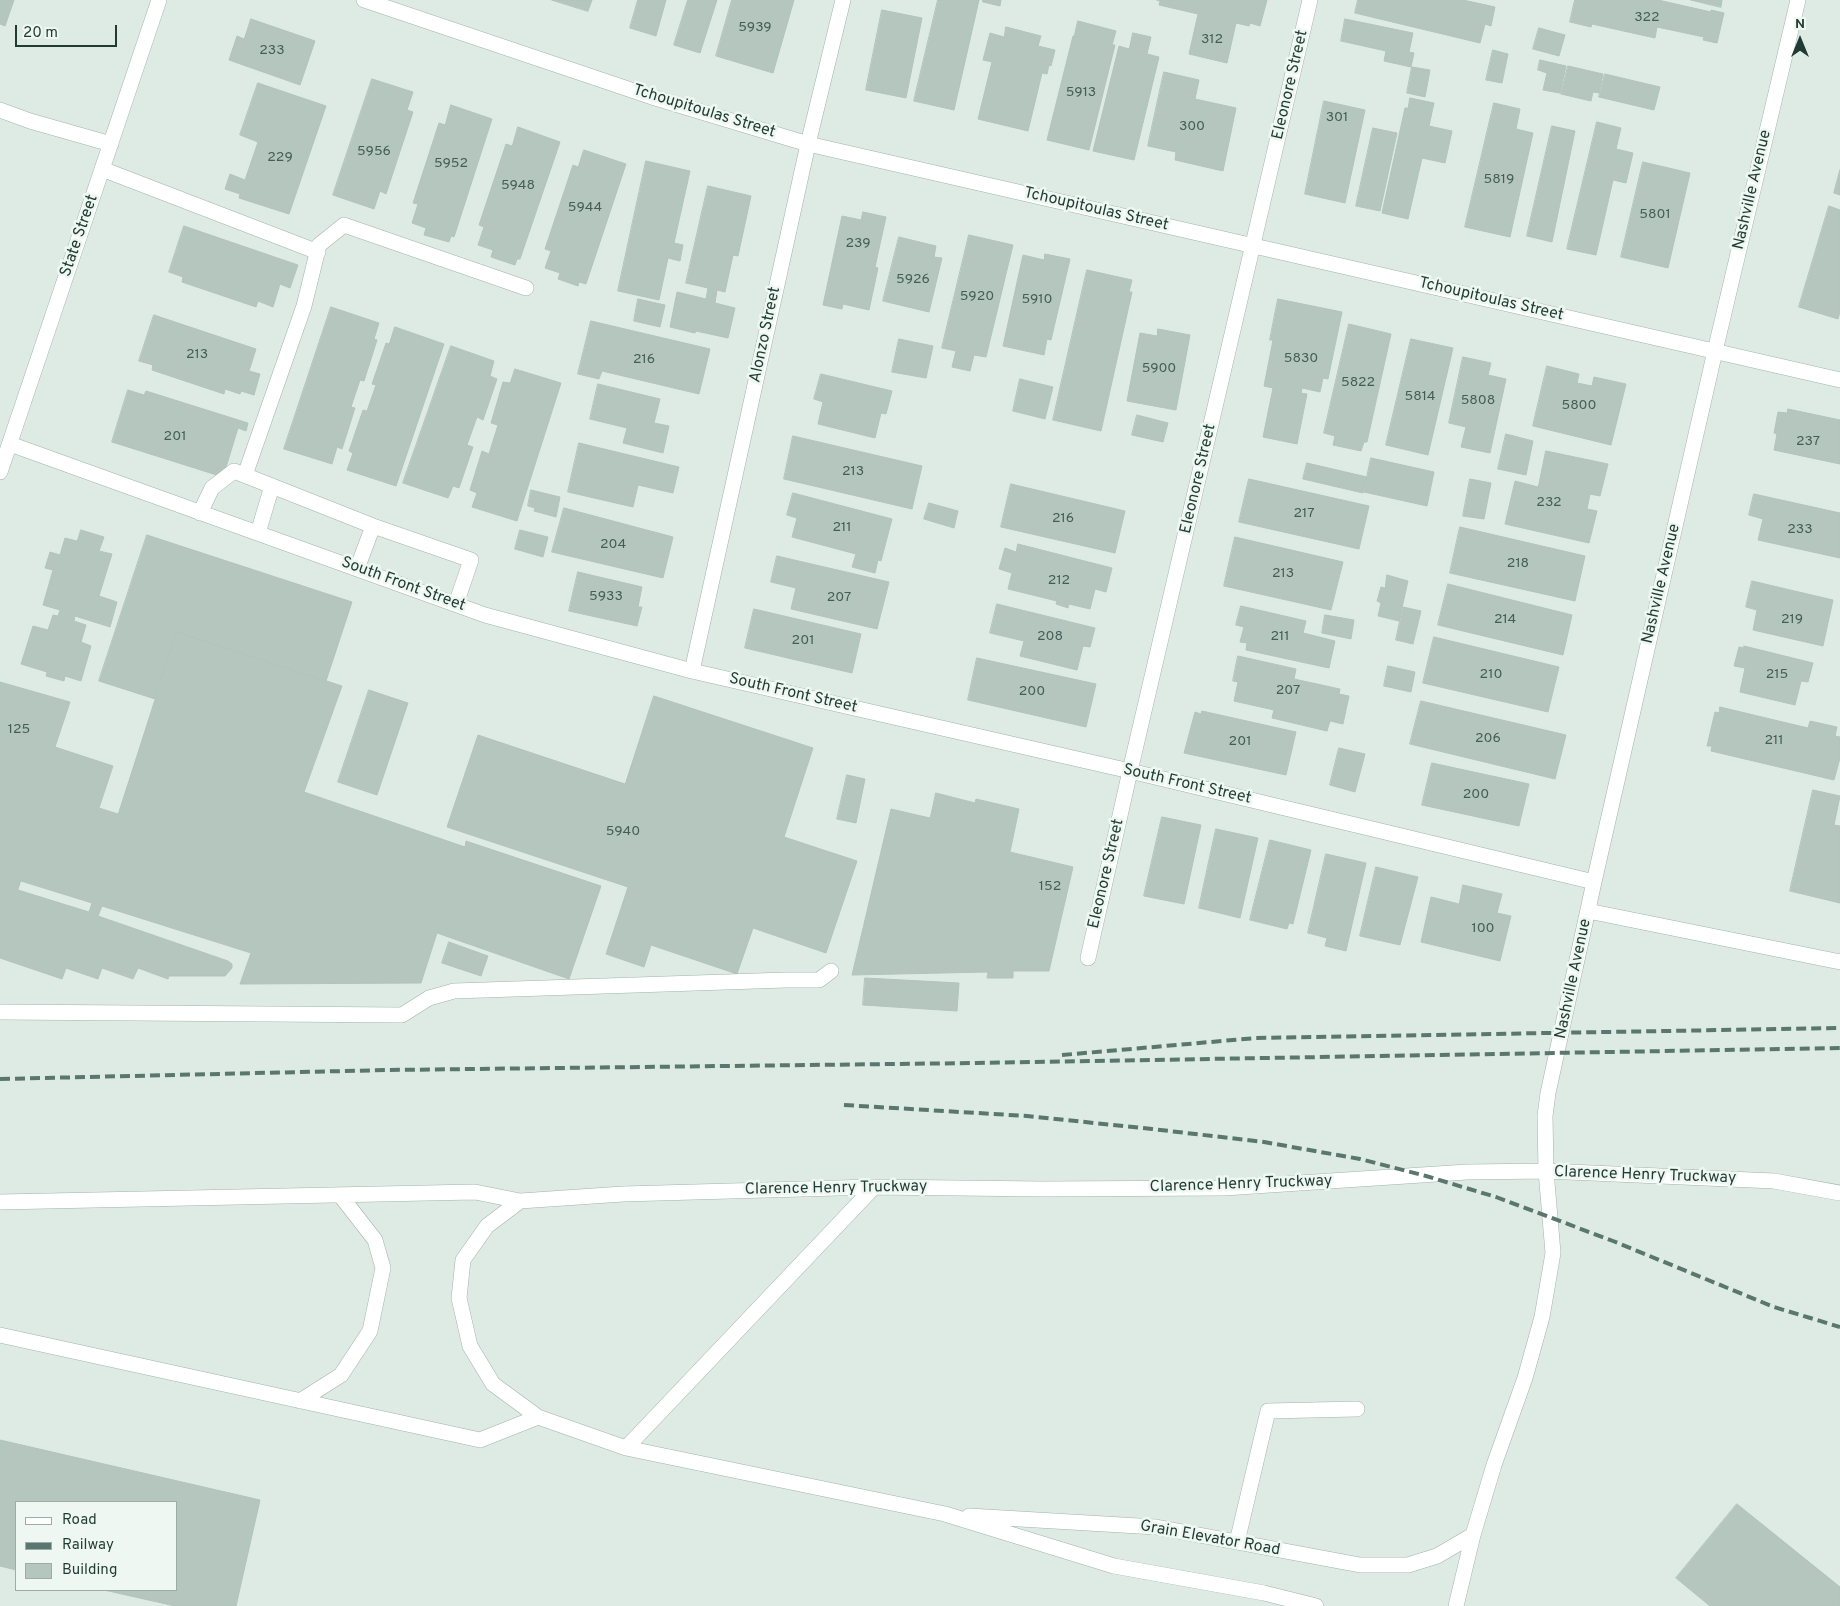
<!DOCTYPE html>
<style>
body{margin:0}
#map{position:relative;width:1840px;height:1606px;overflow:hidden;background:#deebe5;font-family:Overpass,sans-serif}
canvas{display:block}
.legend{position:absolute;left:15px;top:1501px;width:162px;height:90px;box-sizing:border-box;background:#eff7f3;border:1px solid #9caca6;margin:0;padding:6px 9px;list-style:none;font-size:15px;color:#1f3b33}
.legend li{display:flex;align-items:center;gap:10px;height:25px}
.legend b{width:25px;border:1px solid #9caca6}
.north{position:absolute;left:1775px;top:15px;width:50px;height:50px;-webkit-text-stroke:4px #eff7f3;paint-order:stroke;rotate:0deg;font-size:14px;font-weight:700;line-height:20px;text-align:center;color:#1f3b33}
.north::after{content:'';display:block;margin:auto;width:18px;height:22px;background:#1f3b33;clip-path:polygon(50% 0,100% 100%,50% 72%,0 100%)}
.scale{position:absolute;left:15px;top:25px;width:102px;height:22px;box-sizing:border-box;border:2px solid #1f3b33;border-top:0;padding-left:6px;font-size:15px;line-height:18px;white-space:nowrap;color:#1f3b33;-webkit-text-stroke:4px #eff7f3;paint-order:stroke}
</style>
<div id="map">
<canvas width="1840" height="1606"></canvas>
<ul class="legend">
<li><b style="height:6px;background:#fff"></b>Road</li>
<li><b style="height:6px;background:#59776e"></b>Railway</li>
<li><b style="height:14px;background:#b4c6be"></b>Building</li>
</ul>
<div class="north">N</div>
<div class="scale">20 m</div>
</div>
<script>
const ctx = document.querySelector('canvas').getContext('2d');
ctx.lineJoin = 'round';
function fillPath(path, color) { ctx.fillStyle = color; ctx.fill(path, 'evenodd'); }
function strokePath(path, color, width, dash) { ctx.strokeStyle = color; ctx.lineWidth = width; ctx.lineCap = dash ? 'butt' : 'round'; ctx.setLineDash(dash || []); ctx.stroke(path); }
function drawText(font, color, halo, rows, align = 'center') {
  ctx.font = font + ' Overpass,sans-serif'; ctx.lineWidth = 5; ctx.setLineDash([]); ctx.textBaseline = 'middle'; ctx.strokeStyle = halo; ctx.fillStyle = color; for (const [text, x, y, turn = 0] of rows) {
    ctx.save(); ctx.translate(x, y); ctx.rotate((+turn || 0) * Math.PI / 180); ctx.textAlign = isNaN(turn) ? turn : align; if (halo) ctx.strokeText(text, 0, 0); ctx.fillText(text, 0, 0); ctx.restore();
  }
}
const building = new Path2D(`
 M0 0H14L5 26 0 24Z
 M552 0H592L588 11Z
 M638 0H666L656 36 630 28Z
 M688 0H717L700 53 674 45Z
 M732 0H794L773 73 716 56Z
 M938 0H979L954 110 914 101Z
 M983 0H1001L1000 6 983 2Z
 M1157 0H1267L1260 26 1250 23 1249 26 1236 23 1227 63 1189 54 1198 14 1159 5 1160 1Z
 M1358 0H1463L1495 7 1491 26 1485 24 1480 43 1355 13Z
 M1575 0H1658L1711 12V10L1724 13 1717 43 1703 40 1704 37 1657 27 1655 38 1592 24 1591 27 1570 22Z
 M1691 0H1722L1721 7Z
 M882 10 922 18 906 98 866 90Z
 M251 19 315 41 300 85 229 60 237 36 244 39Z
 M1345 19 1413 33 1409 52 1414 53 1411 67 1384 61 1386 51 1341 41Z
 M1078 21 1116 31 1112 45H1115L1089 150 1047 140 1073 36H1074Z
 M1006 27 1041 36 1038 46 1055 50 1051 66 1049 65 1047 74 1042 73 1028 131 978 119 992 62 983 60 990 33 1004 37Z
 M1539 28 1565 35 1559 56 1533 49Z
 M1133 33 1151 37 1147 54 1159 57 1134 160 1093 151 1119 46 1129 49Z
 M1493 50 1508 54 1502 83 1486 80Z
 M1540 60 1566 66 1560 93 1543 90 1547 73 1538 70Z
 M1568 66 1603 74 1599 93 1593 92 1591 101 1561 94Z
 M1412 67 1430 70 1425 97 1407 93Z
 M1164 72 1199 80 1195 99 1236 108 1223 171 1175 160 1176 152 1148 146Z
 M1605 74 1660 87 1654 110 1599 97Z
 M372 79 413 92 407 110 413 112 386 194 380 191 374 209 333 195Z
 M258 83 326 106 289 214 239 198 240 194 225 189 230 174 245 180 258 142 240 135Z
 M1410 98 1434 103 1429 126 1452 131 1445 163 1422 158 1408 219 1382 213 1405 108H1408Z
 M1324 101 1365 110 1345 203 1305 194Z
 M1494 103 1520 109 1516 129 1533 133 1510 237 1465 227Z
 M451 105 492 119 454 237 451 236 449 242 424 235 426 228 412 223 418 204 413 203 439 123 445 125Z
 M1597 122 1621 128 1616 149 1633 153 1626 183 1613 180 1596 255 1567 249Z
 M1552 126 1575 131 1552 242 1527 236Z
 M518 127 560 142 520 259H517L515 265 491 257 493 250 478 245 484 227 479 225 506 144 512 146Z
 M1373 128 1397 133 1380 211 1356 206Z
 M584 150 626 164 586 284 579 282 578 286 558 279 560 273 545 268 551 251 545 249 573 165 578 167Z
 M646 161 690 171 674 243 683 245 680 261 668 258 659 300 618 291Z
 M1643 162 1690 173 1668 268 1621 257Z
 M1840 170V195L1834 193Z
 M708 186 751 196 738 256 733 255 725 292 717 290 715 303 735 308 728 338 696 331 695 333 670 327 677 292 706 299 708 288 686 283Z
 M1829 206 1840 210V312L1838 319 1799 307Z
 M863 212 886 217 875 267 878 268 869 310 843 304 842 309 823 305 842 216 861 220Z
 M184 226 298 265 290 288 280 284 273 307 258 301 256 307 182 282 183 277 169 272Z
 M969 235 1013 245 986 357 974 355 970 371 952 367 956 351 942 348Z
 M899 237 936 246 934 257 942 258 929 312 883 301Z
 M1045 254 1070 259 1051 340 1047 339 1044 355 1003 346 1023 255 1044 260Z
 M1087 270 1132 280 1129 292H1132L1101 431 1053 420Z
 M638 299 665 305 660 327 634 321Z
 M1278 299 1342 312 1328 379 1323 378 1320 392 1302 388 1301 393 1307 394 1297 444 1263 437 1273 388 1264 386 1273 340H1270Z
 M331 307 379 323 374 339 377 340 364 381 360 380 351 407 355 408 342 449 337 447 332 464 284 449Z
 M154 315 256 349 249 371 260 374 254 395 241 391 240 394 225 389 224 394 152 370 153 365 139 361Z
 M591 321 710 349 699 394 602 371 599 379 578 374Z
 M1349 324 1391 334 1367 442H1364L1361 451 1333 445 1335 436 1324 433Z
 M395 327 444 344 396 486 347 470 353 453 349 451 363 410 367 411 376 385 372 384 386 343 389 344Z
 M1158 329 1190 335 1176 410 1127 401 1140 333 1157 336Z
 M899 339 933 346 926 378 892 372Z
 M1411 339 1453 348 1428 455 1386 445Z
 M451 346 494 361 490 376 497 379 483 420 477 417 467 445 473 447 459 488 453 486 448 498 403 483Z
 M1463 357 1491 363 1488 375 1506 379 1490 453 1461 447 1466 427 1449 423Z
 M1547 366 1579 374 1577 383 1592 386 1594 377 1626 384 1611 445 1533 426Z
 M515 369 561 383 517 521 472 507 477 493 470 490 482 451 489 454 498 425 491 423 503 382 510 383Z
 M821 374 892 391 886 414 881 413 875 438 818 424 823 402 814 399Z
 M1020 379 1053 387 1045 419 1013 411Z
 M598 384 660 399 654 423 669 426 663 453 623 443 627 428 590 419Z
 M128 390 144 395 146 391 248 423 246 431 238 428 223 477 112 442Z
 M1788 409 1840 420V464L1774 450 1777 434 1774 433 1778 412 1787 413Z
 M1137 415 1168 423 1163 442 1132 435Z
 M1506 434 1533 441 1526 475 1498 469Z
 M793 436 922 466 912 509 784 479Z
 M579 443 679 467 673 493 638 485 633 507 568 492Z
 M1546 451 1608 464 1600 496 1590 494 1587 509 1597 511 1589 543 1505 524 1515 481 1538 487Z
 M1371 458 1434 472 1427 506 1364 492Z
 M1307 463 1367 477 1363 493 1303 479Z
 M1249 479 1369 506 1359 549 1239 522Z
 M1470 479 1491 483 1484 519 1463 516Z
 M1011 484 1125 511 1115 553 1001 527Z
 M531 490 560 497 556 517 534 511 535 508 528 506Z
 M793 493 892 519 881 561 878 560 875 573 852 567 856 554 792 537 797 518 787 515Z
 M1754 494 1840 513V558L1758 540 1763 519 1749 515Z
 M929 503 958 511 954 528 924 519Z
 M564 508 673 537 663 578 552 552Z
 M1460 527 1585 556 1575 601 1450 573Z
 M81 530 104 537 99 551 112 554 99 596 117 602 110 627 75 616 74 621 86 625 81 642 91 646 81 681 65 676 64 681 46 676 47 672 21 664 33 626 48 630 53 615 58 616 60 610 43 605 53 570 45 568 50 552 60 555 65 538 77 541Z
 M520 530 548 537 543 557 515 549Z
 M147 535 352 602 326 681 177 632 155 699 99 681Z
 M1235 537 1343 562 1331 610 1224 586Z
 M1018 544 1112 568 1106 592 1095 589 1090 609 1069 604 1068 608 1056 604 1057 601 1008 589 1012 573 999 569 1005 548 1016 552Z
 M777 556 889 582 877 629 791 609 796 588 771 582Z
 M578 572 642 587 638 607H642L637 626 569 611Z
 M1387 575 1408 581 1399 621 1378 616 1381 603 1377 601 1381 587 1385 588Z
 M1752 581 1833 600 1823 646 1753 630 1757 610 1746 607Z
 M1448 584 1572 615 1563 655 1438 625Z
 M997 604 1095 628 1090 647 1083 646 1077 670 1020 656 1024 641 990 633Z
 M1241 606 1306 621 1303 633 1335 641 1329 668 1246 650 1247 643 1240 642 1244 627 1236 625Z
 M1403 607 1421 611 1413 644 1396 640Z
 M754 609 861 634 852 673 745 648Z
 M1325 615 1354 620 1351 639 1322 633Z
 M177 632 342 686 304 792 465 847 466 841 601 886 569 979 437 933 421 983 240 984 251 953 102 906 98 916 228 961 232 964V968L225 976H169L168 979 138 968 133 979 102 968 98 979 66 968 62 979 0 958V682L70 702 55 747 113 766 99 808 118 814ZM21 881 92 903 89 912 18 890Z
 M1434 637 1559 667 1548 712 1423 683Z
 M1744 646 1813 663 1808 682 1801 681 1795 705 1740 692 1745 668 1734 666 1739 647 1744 648Z
 M1238 656 1296 669 1294 679 1340 689 1339 694 1349 696 1343 724 1330 721 1327 731 1272 718 1274 710 1234 701 1238 682 1233 681Z
 M977 658 1096 684 1086 727 968 700Z
 M1388 666 1415 672 1411 692 1384 686Z
 M369 690 408 703 377 795 338 782Z
 M654 696 813 748 784 837 857 861 826 953 753 928 737 974 651 945 644 967 606 954 628 887 447 827 478 735 625 784Z
 M1421 701 1566 735 1555 779 1410 744Z
 M1720 707 1808 728 1810 721 1837 727 1835 736 1840 737V758L1834 780 1711 751 1712 746H1707L1715 712 1719 713Z
 M1202 711 1296 732 1286 775 1184 753 1195 712 1201 714Z
 M1339 748 1365 754 1355 792 1330 785Z
 M1432 763 1529 784 1519 826 1422 805Z
 M847 775 865 779 856 823 837 819Z
 M1813 790 1840 796 1834 825 1840 826V903L1790 891Z
 M936 793 975 803 976 799 1019 809 1010 852 1073 867 1049 971H1013V978H987L988 972 852 975 891 809 930 818Z
 M1162 817 1201 825 1184 904 1144 896Z
 M1216 829 1258 838 1240 918 1199 908Z
 M1270 840 1311 850 1293 924 1289 923 1287 929 1250 920Z
 M1326 854 1366 863 1346 951 1325 946 1327 938 1308 933Z
 M1376 867 1418 877 1400 945 1360 936Z
 M1463 885 1502 894 1497 913 1511 916 1500 961 1421 942 1431 897 1459 904Z
 M449 942 488 956 481 976 442 963Z
 M865 978 959 983 957 1011 863 1005Z
 M0 1440 260 1500 236 1606H175L104 1590H176V1502H16V1570L0 1566Z
 M1737 1504 1840 1587V1606H1710L1676 1578Z`);
fillPath(building, '#b4c6be');
strokePath(building, '#b1c5bc', 1);
const minor = new Path2D(`
 M364 0 652 97 808 144 1840 380
 M0 110 30 121 111 144
 M102 169 318 252
 M10 444 485 615 692 671 1130 771 1594 882
 M0 472 159 0
 M245 475 304 306 319 245 344 225 526 288
 M200 513 212 488 234 471 373 526 471 560 456 604
 M258 533 272 486
 M357 569 373 526
 M692 671 808 144 843 0
 M1588 911 1840 962
 M1088 958 1130 771 1310 0
 M0 1012 402 1015 429 998 454 991 786 980H819L831 971
 M0 1202 475 1192 520 1201
 M0 1335 480 1440 538 1417
 M300 1401 341 1375 370 1331 383 1268 375 1240 340 1195
 M626 1448 874 1187
 M969 1516 1156 1527 1360 1565H1408L1437 1556 1473 1535
 M1237 1542 1268 1411 1357 1409
 M1316 1606 1264 1593 1114 1566 945 1514 626 1448 538 1417 493 1384 470 1346 459 1298 463 1260 487 1226 520 1201 623 1194 874 1187 1042 1189 1224 1188 1467 1172 1546 1171 1774 1181 1840 1193
 M1456 1606 1473 1535 1494 1465 1525 1378 1542 1317 1553 1253 1546 1171 1545 1116 1548 1093 1594 882 1715 351 1798 0`);
strokePath(minor, '#a1b3ac', 16);
strokePath(minor, '#fff', 15);
strokePath(new Path2D(`
 M1062 1055 1256 1038 1840 1028
 M0 1079 389 1070 977 1063 1840 1048
 M844 1105 1027 1116 1152 1129 1264 1142 1360 1159 1426 1176 1496 1197 1613 1241 1774 1307 1840 1327`), '#59776e', 4, [10, 5]);
drawText('14px', '#445e56', null, [
 ["322",1647,18],
 ["5939",755,28],
 ["312",1212,40],
 ["233",272,51],
 ["5913",1081,93],
 ["301",1337,118],
 ["300",1192,127],
 ["5956",374,152],
 ["229",280,158],
 ["5952",451,164],
 ["5819",1499,180],
 ["5948",518,186],
 ["5944",585,208],
 ["5801",1655,215],
 ["239",858,244],
 ["5926",913,280],
 ["5920",977,297],
 ["5910",1037,300],
 ["213",197,355],
 ["5830",1301,359],
 ["216",644,360],
 ["5900",1159,369],
 ["5822",1358,383],
 ["5814",1420,397],
 ["5808",1478,401],
 ["5800",1579,406],
 ["201",175,437],
 ["237",1808,442],
 ["213",853,472],
 ["232",1549,503],
 ["217",1304,514],
 ["216",1063,519],
 ["211",842,528],
 ["233",1800,530],
 ["204",613,545],
 ["218",1518,564],
 ["213",1283,574],
 ["212",1059,581],
 ["5933",606,597],
 ["207",839,598],
 ["214",1505,620],
 ["219",1792,620],
 ["208",1050,637],
 ["211",1280,637],
 ["201",803,641],
 ["210",1491,675],
 ["215",1777,675],
 ["207",1288,691],
 ["200",1032,692],
 ["125",19,730],
 ["206",1488,739],
 ["211",1774,741],
 ["201",1240,742],
 ["200",1476,795],
 ["5940",623,832],
 ["152",1050,887],
 ["100",1483,929]
]);
drawText('16px', '#1f3b33', '#eff7f3', [
 ["Eleonore Street",1291,85,-77],
 ["Tchoupitoulas Street",704,112,17],
 ["Nashville Avenue",1753,190,-77],
 ["Tchoupitoulas Street",1096,210,13],
 ["State Street",80,236,-71],
 ["Tchoupitoulas Street",1491,300,13],
 ["Alonzo Street",766,335,-78],
 ["Eleonore Street",1199,479,-77],
 ["Nashville Avenue",1662,584,-77],
 ["South Front Street",403,585,20],
 ["South Front Street",793,694,13],
 ["South Front Street",1187,785,13],
 ["Eleonore Street",1107,874,-77],
 ["Nashville Avenue",1574,979,-78],
 ["Clarence Henry Truckway",1645,1176,2],
 ["Clarence Henry Truckway",1241,1185,-2],
 ["Clarence Henry Truckway",836,1189,-1],
 ["Grain Elevator Road",1210,1539,10]
]);
</script>
